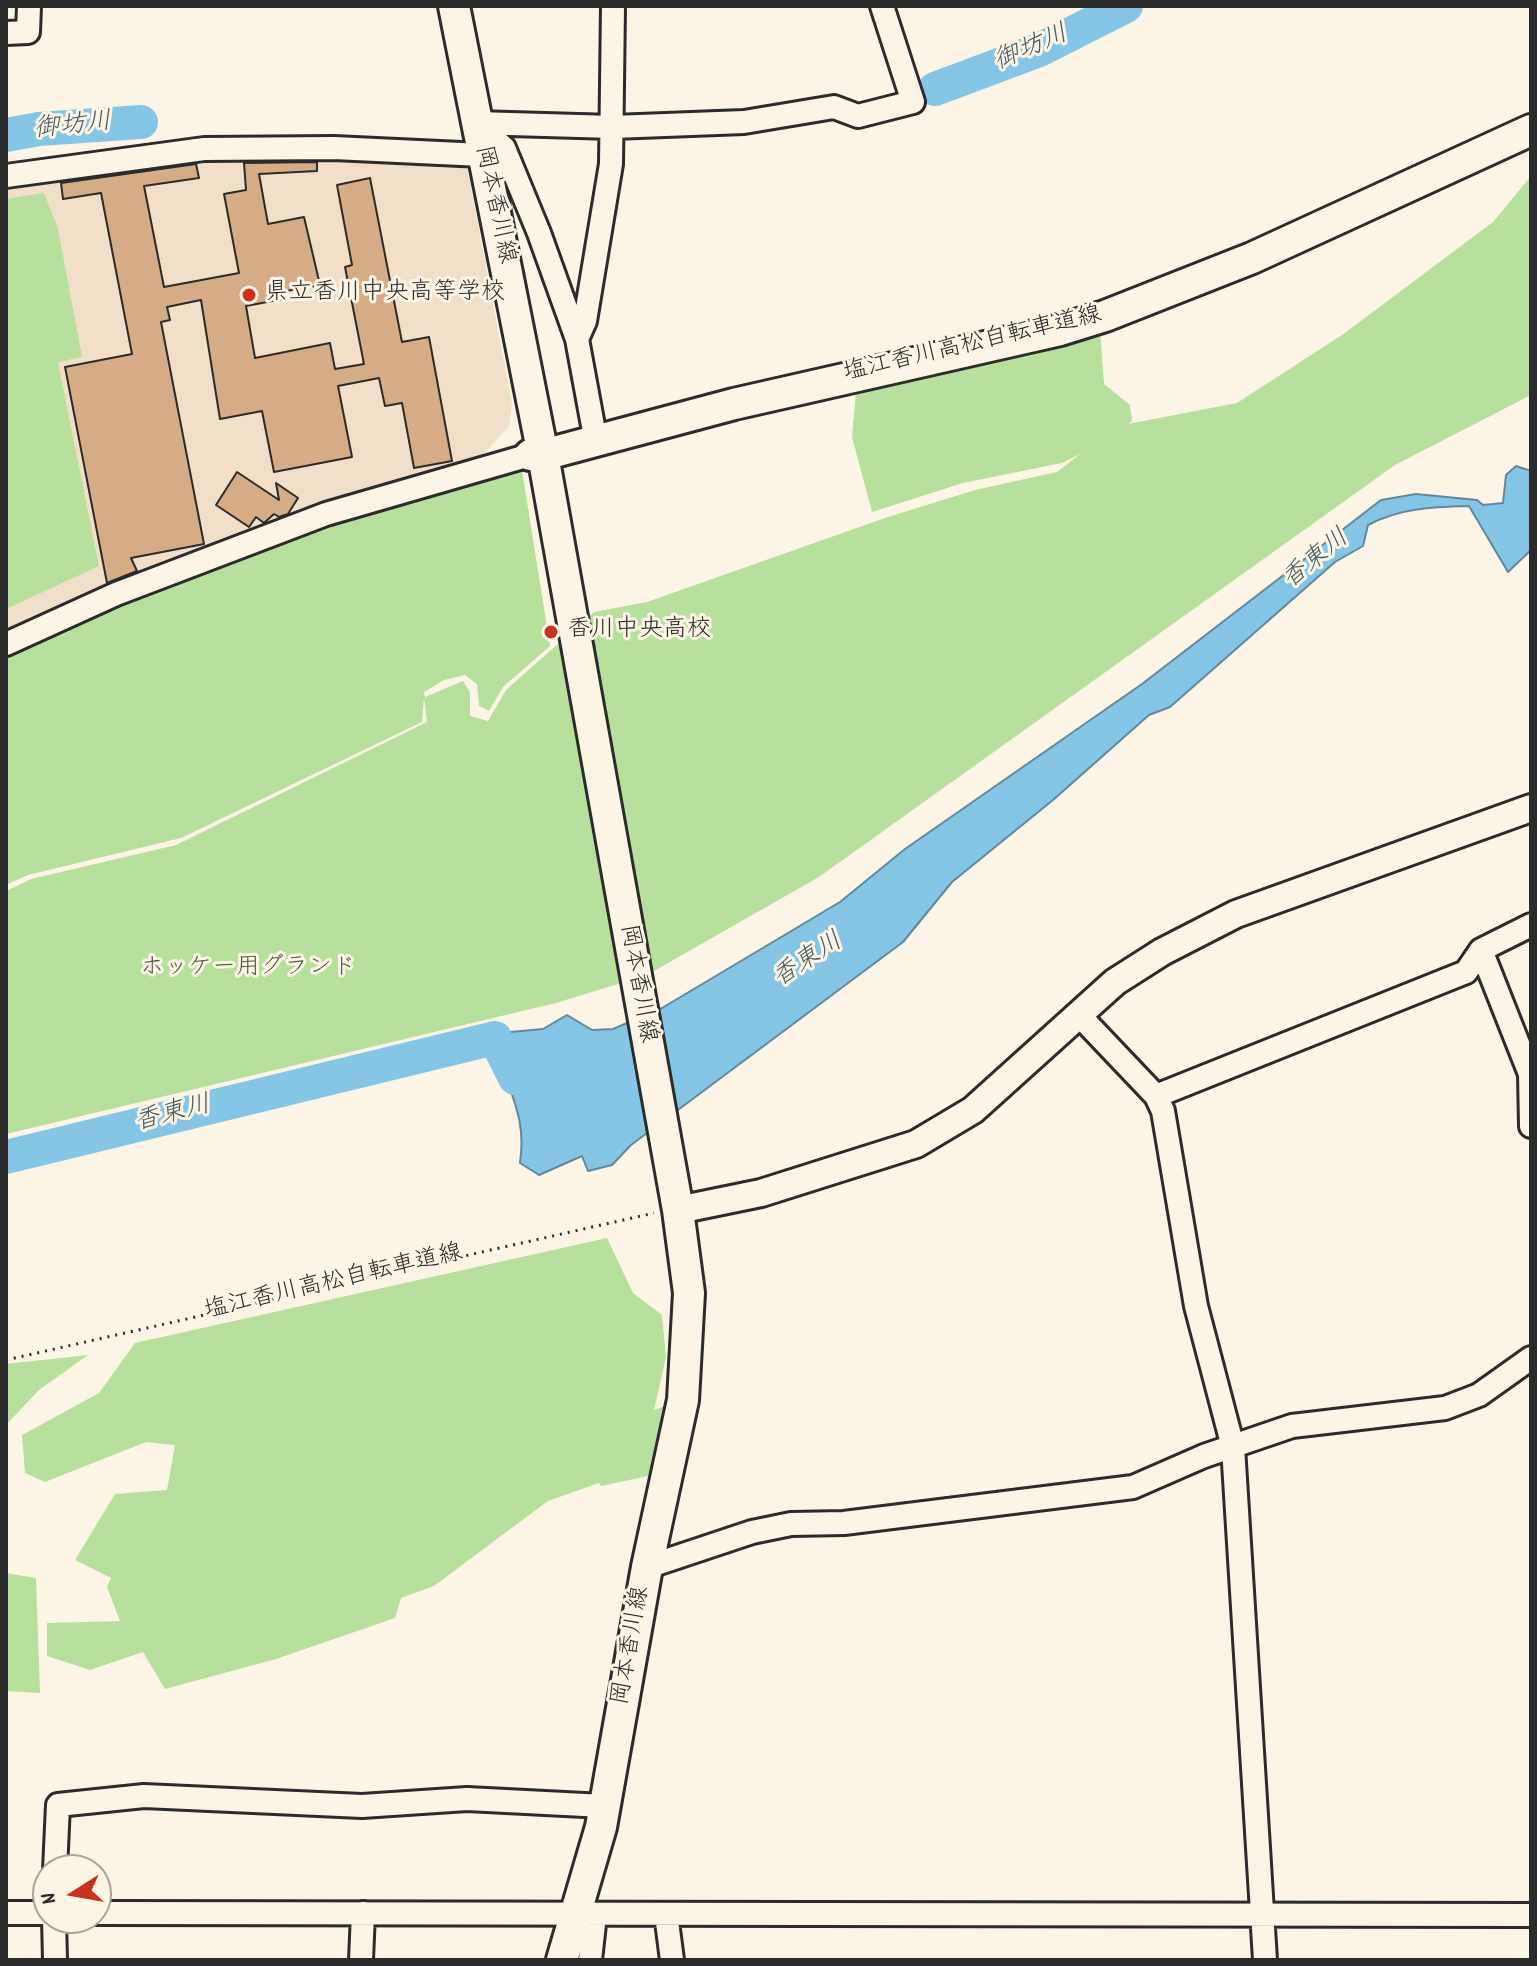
<!DOCTYPE html>
<meta charset="utf-8">
<style>
body{margin:0}
#map{position:relative;width:1537px;height:1966px;overflow:hidden;background:#fcf5e5;font-family:Dekko,sans-serif}
canvas{display:block}
.frame{position:absolute;inset:0;border:8px solid #2b2b2b;pointer-events:none}
.north{position:absolute;left:32px;top:1854px;width:80px;height:80px;box-sizing:border-box;background:#fcf5e5;border:2px solid #a8a49b;border-radius:50%;rotate:259deg;font-size:22px;font-weight:700;line-height:32px;text-align:center;color:#2b2b2b}
.north::after{content:'';display:block;margin:auto;width:28px;height:36px;background:#c8321e;clip-path:polygon(50% 0,100% 100%,50% 72%,0 100%)}
</style>
<div id="map">
<canvas width="1537" height="1966"></canvas>
<div class="frame"></div>
<div class="north">N</div>
</div>
<script>
const ctx = document.querySelector('canvas').getContext('2d');
ctx.lineJoin = 'round';
function fillPath(path, color) { ctx.fillStyle = color; ctx.fill(path, 'evenodd'); }
function strokePath(path, color, width, dash) { ctx.strokeStyle = color; ctx.lineWidth = width; ctx.lineCap = dash ? 'butt' : 'round'; ctx.setLineDash(dash || []); ctx.stroke(path); }
function drawText(font, color, halo, rows, align = 'center') {
  ctx.font = font + ' Dekko,"Klee One",sans-serif'; ctx.lineWidth = 6; ctx.setLineDash([]); ctx.textBaseline = 'middle'; ctx.strokeStyle = halo; ctx.fillStyle = color; for (const [text, x, y, turn = 0] of rows) {
    ctx.save(); ctx.translate(x, y); ctx.rotate((+turn || 0) * Math.PI / 180); ctx.textAlign = isNaN(turn) ? turn : align; if (halo) ctx.strokeText(text, 0, 0); ctx.fillText(text, 0, 0); ctx.restore();
  }
}
fillPath(new Path2D(`
 M322 153 466 161 512 404 509 427 479 458 431 470 412 485 6 636V187L205 157Z`), '#f1dfc9');
fillPath(new Path2D(`
 M1531 176V395L1395 465 819 877 647 975 556 1003 6 1134V891L31 879 176 845 427 722 424 698 422 722 181 838 28 875 6 885V651L120 598 339 523 522 470 550 646 503 687 489 711 479 706 477 684 465 675 444 680 424 692 425 697 463 681 470 692V716L488 721 506 690 594 612 647 602 885 518 975 490 1057 472 1080 454 1062 463 963 483 872 512 852 437 856 391 1100 329 1104 384 1130 405 1132 421 1128 424 1237 403 1342 335 1493 222Z
 M44 193 58 229 82 357 58 362 99 566 6 609V199Z
 M607 1238 633 1293 662 1315 666 1357 654 1410 668 1405 653 1475 601 1486 599 1483 548 1501 434 1586 401 1598 395 1618 276 1659 165 1689 143 1652 90 1670 47 1656V1623L120 1621 107 1587 111 1578 75 1560 115 1494 167 1490 175 1445 146 1442 45 1482 25 1473 22 1435 99 1393 135 1343Z
 M88 1355 39 1390 6 1425V1364Z
 M6 1573 36 1578 40 1693 6 1691Z`), '#b7e09c');
const water = new Path2D(`
 M1516 466 1531 471V550L1508 572 1469 506C1432 507 1400 508 1368 525L1363 546 1335 562 1170 707 1149 715 1053 800 952 882 903 942 631 1145 612 1165 588 1171 582 1156 539 1175 520 1163C528 1110 503 1086 495 1038L500 1033 543 1029 567 1015 592 1030 613 1029 662 1008 840 902 905 849 1142 684 1381 500 1416 494 1477 500 1483 505 1503 503 1506 475Z`);
fillPath(water, '#85c6e6');
strokePath(water, '#61889b', 2);
strokePath(new Path2D(`
 M935 89 1039 50 1126 6
 M6 135 39 129 141 122
 M6 1157 495 1038 515 1078`), '#85c6e6', 34);
const building = new Path2D(`
 M317 162V171L259 174 268 224 304 217 320 285 281 292 283 299 246 306 255 358 330 343 335 369 364 364 345 267 352 265 337 185 370 178 402 342 429 337 452 461 414 468 402 403 385 406 379 378 338 386 352 457 274 472 262 411 220 419 201 300 167 307 170 320 161 322 204 544 131 558 137 571 107 583 65 367 132 354 101 193 63 199 61 183 196 164 199 178 144 186 164 287 239 273 224 194 246 190 244 163Z
 M237 472 279 500 276 483 298 498 288 514 279 517 274 514 264 523 256 517 249 527 216 505Z`);
fillPath(building, '#d6ac87');
strokePath(building, '#2b2b2b', 2);
const minor = new Path2D(`
 M6 33 28 32 29 6
 M476 123 613 127 744 122 834 107 858 116 913 102 882 6
 M476 123 504 148 539 233 577 339 596 442
 M6 176 204 149 334 148 482 155
 M577 339 585 321 611 164 613 6
 M6 644 116 594 326 514 530 455
 M1481 950 1530 1074 1531 1126
 M1079 1015 1156 1096 1163 1111 1196 1306 1233 1447 1265 1960
 M1156 1096 1466 972 1481 950 1531 925
 M647 1567 752 1532 791 1524 844 1523 1133 1487 1204 1456 1292 1426 1445 1408 1479 1395 1531 1358
 M55 1870 58 1805 144 1796 362 1806 467 1799 604 1806
 M6 1913H48
 M96 1913 1531 1915
 M666 1914 672 1960
 M54 1918 55 1960
 M361 1960 363 1913
 M590 1960 595 1915`);
const tertiary = new Path2D(`
 M678 1210 761 1193 916 1144 973 1110 1115 982 1162 952 1236 914 1531 808`);
const secondary = new Path2D(`
 M454 6 543 455 678 1210 689 1293 683 1400 647 1567 601 1827 562 1960
 M530 455H543L734 404 1060 330 1105 316 1252 258 1531 130`);
strokePath(minor, '#2b2b2b', 28);
strokePath(tertiary, '#2b2b2b', 32);
strokePath(secondary, '#2b2b2b', 36);
strokePath(new Path2D(`
 M6 1360 654 1213`), '#2b2b2b', 3, [2, 6]);
strokePath(minor, '#fcf5e5', 22);
strokePath(tertiary, '#fcf5e5', 26);
strokePath(secondary, '#fcf5e5', 30);
for (const [x, y, r, color] of [
 [249,295,8,"#c8321e"],
 [551,632,8,"#c8321e"]
]) { const dot = new Path2D(); dot.arc(x, y, r, 0, 2 * Math.PI); ctx.fillStyle = color; ctx.fill(dot); strokePath(dot, '#fcf5e5', 3); }
drawText('24px', '#2b2b2b', '#fcf5e5', [
 ["岡本香川線",493,205,78],
 ["塩江香川高松自転車道線",973,346,-13],
 ["岡本香川線",636,984,80],
 ["塩江香川高松自転車道線",334,1284,-13],
 ["岡本香川線",633,1646,-80]
]);
drawText('24px', '#2b2b2b', '#fcf5e5', [
 ["県立香川中央高等学校",265,295],
 ["香川中央高校",567,632]
], 'left');
drawText('24px', '#4e5847', '#fcf5e5', [
 ["ホッケー用グランド",248,970]
]);
drawText('italic 26px', '#465a63', '#fcf5e5', [
 ["御坊川",1032,50,-23],
 ["御坊川",73,128,-6],
 ["香東川",1317,561,-39],
 ["香東川",809,962,-33],
 ["香東川",173,1116,-14]
]);
</script>
